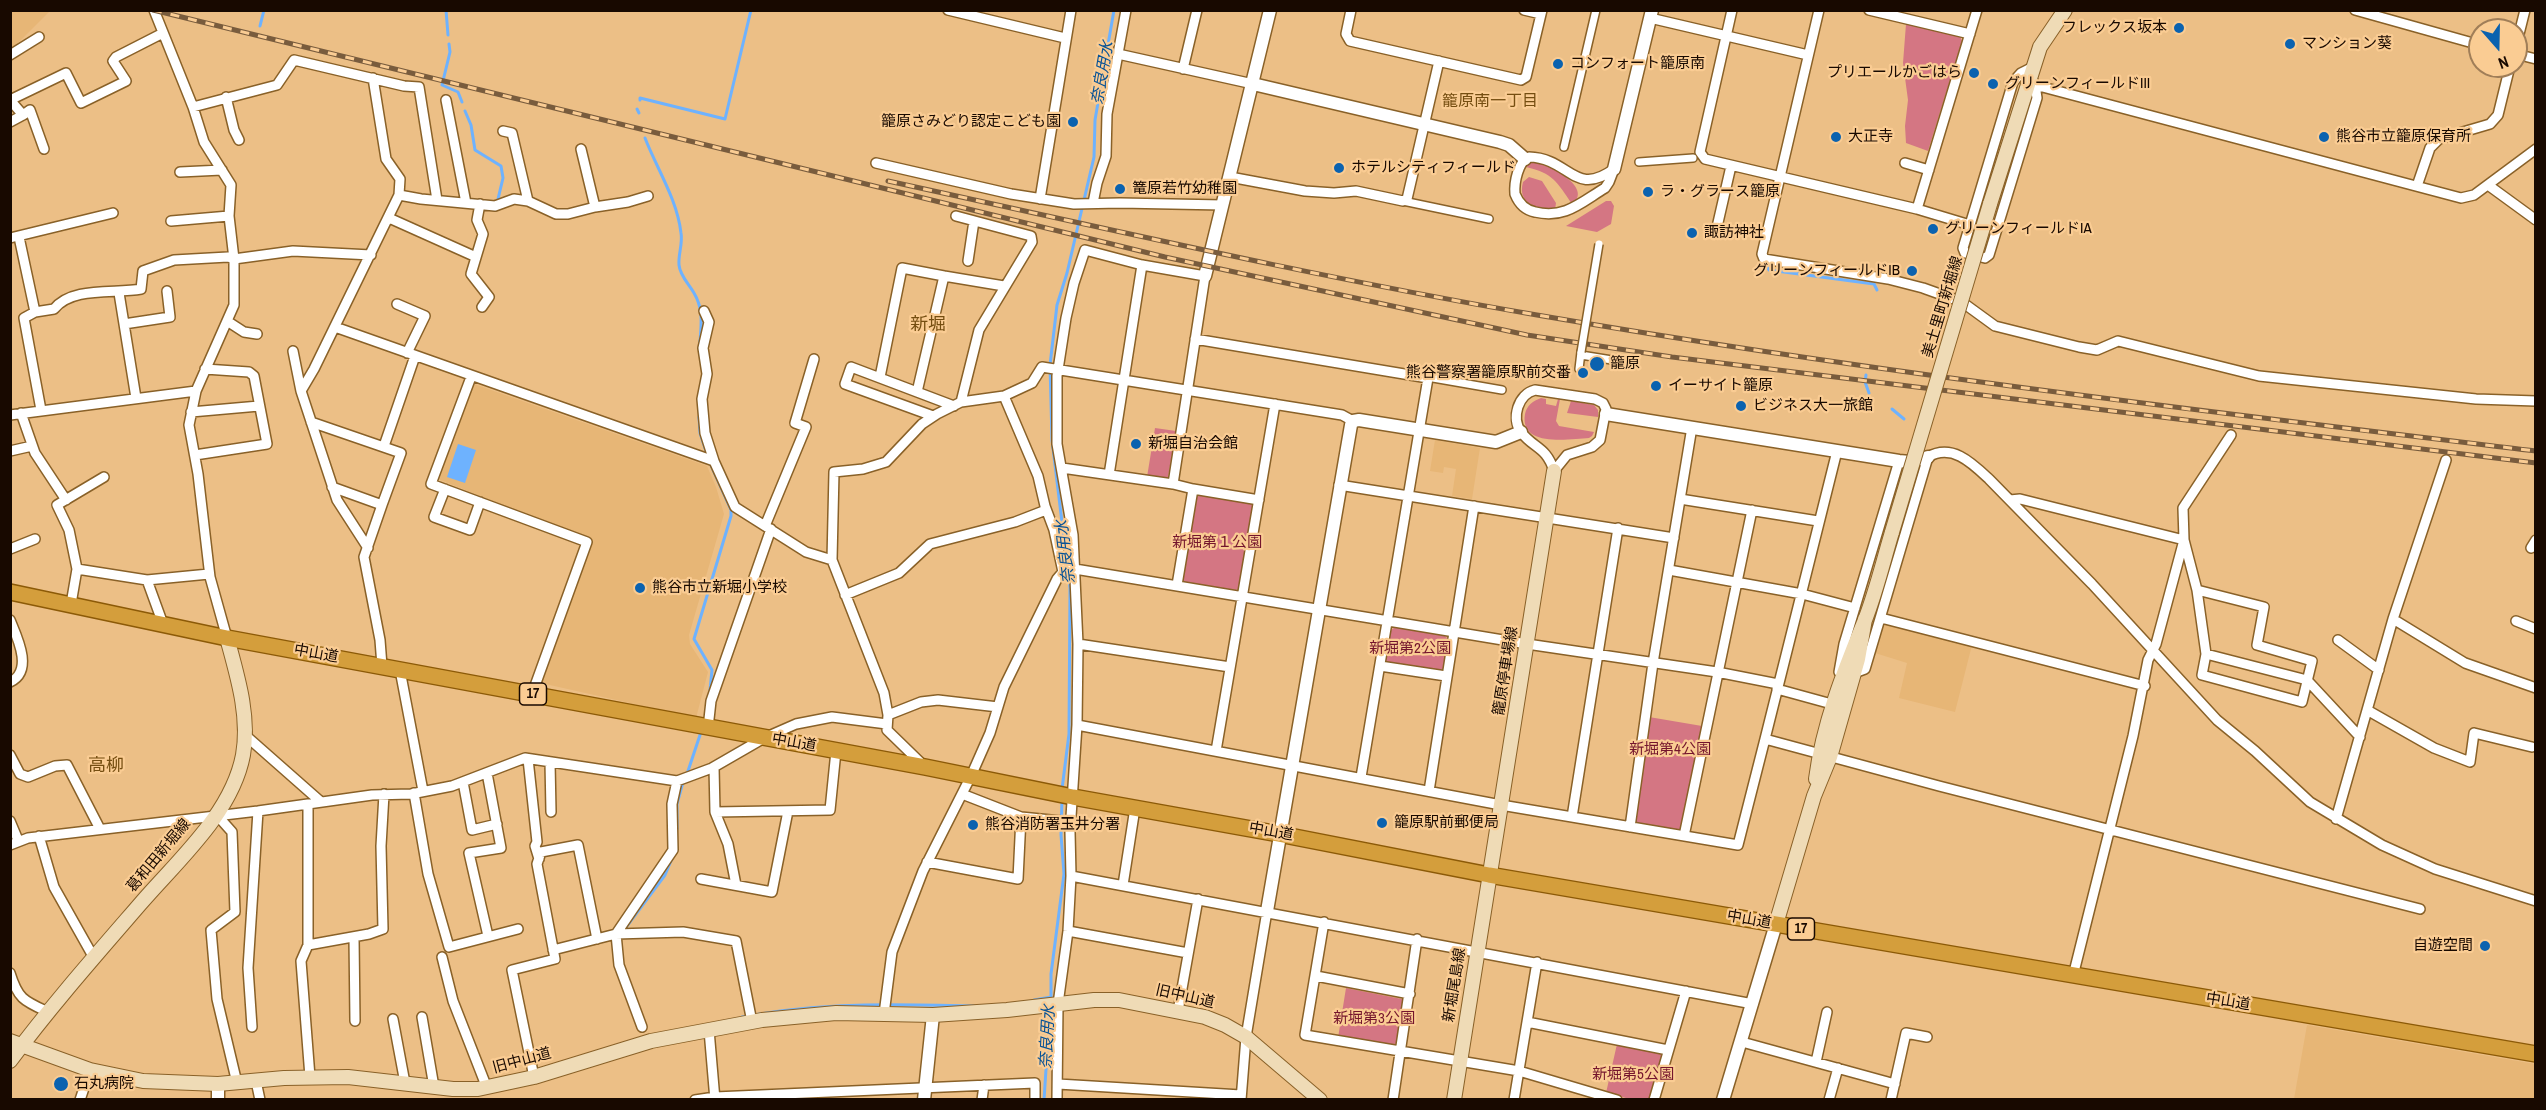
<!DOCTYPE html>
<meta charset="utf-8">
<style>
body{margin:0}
#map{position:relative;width:2546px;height:1110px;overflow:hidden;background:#ecbf86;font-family:"Archivo Narrow",sans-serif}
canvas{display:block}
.frame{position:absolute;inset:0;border:12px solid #180900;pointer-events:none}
.north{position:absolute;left:2468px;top:18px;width:60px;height:60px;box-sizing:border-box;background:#facc93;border:2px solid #a07e58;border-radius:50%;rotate:160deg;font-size:16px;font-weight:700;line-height:24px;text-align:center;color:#180900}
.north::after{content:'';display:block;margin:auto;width:21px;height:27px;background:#0b62af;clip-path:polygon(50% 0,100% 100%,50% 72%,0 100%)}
</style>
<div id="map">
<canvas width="2546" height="1110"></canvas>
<div class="frame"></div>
<div class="north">N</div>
</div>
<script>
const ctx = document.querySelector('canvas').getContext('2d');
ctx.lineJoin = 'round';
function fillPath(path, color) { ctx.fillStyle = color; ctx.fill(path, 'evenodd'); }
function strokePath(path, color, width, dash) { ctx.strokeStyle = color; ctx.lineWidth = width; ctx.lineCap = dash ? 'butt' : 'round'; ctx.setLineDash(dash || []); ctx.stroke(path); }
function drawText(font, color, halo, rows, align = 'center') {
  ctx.font = font + ' "Archivo Narrow","Noto Sans JP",sans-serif'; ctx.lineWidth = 4.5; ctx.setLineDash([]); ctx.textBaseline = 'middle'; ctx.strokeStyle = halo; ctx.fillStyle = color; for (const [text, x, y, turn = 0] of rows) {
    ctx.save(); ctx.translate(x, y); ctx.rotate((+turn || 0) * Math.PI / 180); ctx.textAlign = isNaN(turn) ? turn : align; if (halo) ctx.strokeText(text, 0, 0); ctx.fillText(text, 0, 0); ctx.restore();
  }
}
fillPath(new Path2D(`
 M11 11H50L11 50Z
 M474 384 707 466 716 487 724 514 689 635 690 644 708 672 696 718 541 683 593 541 438 479Z
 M1435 440 1480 448 1472 499 1452 496 1456 469 1444 467 1443 473 1430 471Z
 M1884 622 1972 645 1955 712 1899 698 1907 663 1875 653Z
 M2307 1025 2535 1064V1099H2294Z`), '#e7b676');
fillPath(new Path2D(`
 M1906 24 1960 36 1962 41 1928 151 1906 143 1905 126 1908 100 1903 63Z
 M1529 162C1546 161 1595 188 1572 204 1557 182 1553 173 1526 167Z
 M1529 177 1542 181 1556 203 1555 210C1537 208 1517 205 1523 182Z
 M1606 201H1611L1614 206 1611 224 1597 232 1566 226Z
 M1541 398 1546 399V404L1556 406 1558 399H1560L1556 421 1559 426 1594 432 1592 436 1589 438C1570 439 1519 448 1525 414 1527 405 1533 401 1541 398Z
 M1571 401 1594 405 1598 410V417L1567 413Z
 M1155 428 1176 431 1168 477 1165 480 1147 477Z
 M1198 494 1251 503 1253 507 1239 588 1236 590 1184 582 1181 578 1195 496Z
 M1395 627 1445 636 1448 639 1444 669 1439 672 1389 665 1386 660 1391 630Z
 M1649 717 1702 726 1681 828 1677 831 1636 824 1633 820Z
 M1346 988 1402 999 1405 1003 1396 1045 1393 1047 1338 1038Z
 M1617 1044 1661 1053 1662 1056 1649 1099H1630L1606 1093Z`), '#d47683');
fillPath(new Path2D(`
 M458 444 476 450 465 483 447 477Z`), '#6eb2fe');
strokePath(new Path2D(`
 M446 10 448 35
 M260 26 264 10
 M449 44 450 52 442 85 458 92 462 102
 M640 100V98L725 119 751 10
 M637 109 639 113
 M465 111 471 125 475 150 501 166 503 178 498 199
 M645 138C657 169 677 199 681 233 683 243 678 255 679 265 680 276 689 284 694 293 704 310 701 324 700 342
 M1767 267 1769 270 1874 284 1877 290
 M1866 375 1865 382 1869 393
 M1892 409 1904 419
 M699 417 700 433 706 451
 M710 463 731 510V516L694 639 712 670 710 690
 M687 774 701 732
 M1062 789 1069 734 1070 588 1052 440 1050 365 1057 305 1067 273 1094 157 1095 120 1114 10
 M677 829V804L683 782
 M624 930 665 875 673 856
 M1051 998V974L1064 874 1061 835 1062 799
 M1034 1000 1051 997
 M742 1017C819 1002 896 1004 974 1006
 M1044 1100 1050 1008`), '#6eb2fe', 3);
const pedestrian = new Path2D(`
 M1564 147 1596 10
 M1639 162 1693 158
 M1403 201 1489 219
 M1581 355 1618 361
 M1579 369 1581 352
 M1433 378 1502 390`);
const minor = new Path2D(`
 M154 10 193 107 204 142 231 185 229 216 234 259V305L196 391 189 425 198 474 210 577 227 638
 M948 10 1065 38
 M1351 10 1346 34 1350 41 1521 80 1526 77 1542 10
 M1524 10 1541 14
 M1732 10 1700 152 1705 159 1917 209 1970 225
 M1819 10 1762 254 1764 259 1888 279 1923 288 1962 302 1995 326 2079 347 2097 350 2118 341 2259 376 2476 399 2536 401
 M1869 10 1970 34
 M2355 10 2480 45
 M1650 18 1808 55
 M2516 46 2525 10
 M1118 54 1253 84
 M2516 54 2536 59
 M10 55 39 37
 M2033 67 2021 73 2013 82 1963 248 1965 253 1985 258 1989 255 2037 98 2035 85
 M1183 69 1197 10
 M2030 75 2035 85 2461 198 2474 195 2536 149
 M226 97 234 130 239 140
 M10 100 66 73 81 103 126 81 113 61 116 57 163 33
 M10 100 23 115 10 122
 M446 100 466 203
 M193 107 277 85 294 60 404 86 419 87 437 200
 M23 115 30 110 44 149
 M503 131 512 133 528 201
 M581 149 595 207
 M1529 157C1570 158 1574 198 1614 169L1609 182 1605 188C1580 203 1565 219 1535 212 1525 210 1519 204 1515 194 1514 182 1518 162 1529 157Z
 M876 163 1011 194 1074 204 1120 203 1223 205
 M1905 163 1929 170
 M180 172 222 170
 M1230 177 1305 191 1334 193 1356 191 1403 201 1407 199 1439 61
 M2488 185 2536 220
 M2417 186 2430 148 2439 139 2490 124 2498 115 2510 66
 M399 195 421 199 495 206 514 199 528 201 556 214H568L595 207 628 202 648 196
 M1040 199 1071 10
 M1093 203 1097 183 1106 156 1107 114 1126 10
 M480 204 477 220 483 234 471 274 489 297 482 307
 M1917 209 1977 10
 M956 216 1031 236 1032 242 979 330 961 402
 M389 218 476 257
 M171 221 229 216
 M1717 227 1731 166
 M19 237 35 312 24 318 41 410
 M10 238 113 213
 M968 261 974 221
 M119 293 136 398
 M397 304 425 316 407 353
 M704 311 709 322 703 348 707 374 702 399 705 433 714 461
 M35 312 54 309C72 286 115 294 141 289L143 271 174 260 228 257 234 259 293 251 371 255
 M227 321 244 332 257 334
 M124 324 170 317 167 291
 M335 327 714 461 735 507 806 552 832 560
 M1195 339 1428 378 1361 777
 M293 351 301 391
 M471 377 431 484 587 542 532 694
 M880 377 902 268 944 276
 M1535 390 1595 399 1603 403 1606 409 1600 440 1592 447 1567 455 1554 471C1546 446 1534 449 1521 432 1511 418 1518 394 1535 390Z
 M917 392 944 276 1004 286
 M1004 396 1038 476 1045 506 1054 530 1063 572
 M191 412 259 406
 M21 413 35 453 66 500
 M10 415 196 391
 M933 416 845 384 851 367 954 406
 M311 422 401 453 382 505
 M384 446 415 356
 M10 451 32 446
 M1837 451 1765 739 1939 786 2420 909
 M195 455 267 444 254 376 249 372 205 369
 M1062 468 1173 484 1193 489
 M1109 475 1142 265
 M1339 485 1674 538
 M332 487 382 505 364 557 380 640 382 666
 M445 489 434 517 470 530 480 502
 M1680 499 1818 521
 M2010 500 2020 499 2184 540 2197 590 2206 654 2202 675 2302 702 2312 661 2257 645 2264 607 2197 590
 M765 526 806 427 795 423 814 359
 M368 548 337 500 301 391 314 369 399 195 400 179 386 159 373 78
 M2531 548 2536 540
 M10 549 35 539
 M77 569 147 580 163 624
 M1669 570 1802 594 1855 608
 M147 580 209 574
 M1177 585 1193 489 1259 500
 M845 595 899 573 930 544 1015 522 1046 510
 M71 604 77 569 69 530 57 505 104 477
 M1881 618 2145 686
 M2393 619 2465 663 2536 688
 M10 620C17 637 34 671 10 682
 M2516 621 2536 629
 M2338 640 2379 670
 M1078 644 1230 667
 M2206 654 2307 680 2360 737
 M1380 666 1446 676
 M400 670 423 791
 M1839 672 1844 644 1899 461
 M1850 672 1854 673 1865 669 1928 457C1952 443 1972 463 1989 479L2092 584 2217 720 2255 751 2310 802 2382 845 2435 869 2536 901
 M1777 689 1839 706
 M2367 710 2434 748 2470 762 2474 733 2532 747
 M888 715 921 702 938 700 998 707
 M1077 725 1501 805 1738 845 1765 739
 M708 728 711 701 771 529
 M245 735 321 802
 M1216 751 1275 404
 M10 755 20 774 28 777 55 766 67 765 100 829
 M528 759 537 842 535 846 539 859
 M550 762 551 812
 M923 765 887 730 888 715 884 693 832 560 834 472 863 469 886 462 922 424 937 414 961 402 1004 396 1032 383 1042 367 1342 415 1353 421
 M714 767 715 812 830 810 836 751
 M487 773 501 848 469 853 488 936
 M463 782 472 830 497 824
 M1429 791 1474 506
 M414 793 428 874 449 947 518 929
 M962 794 1021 817 1071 822
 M308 804V945L369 934 383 929 381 846 384 794
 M715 812 728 844 736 885
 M216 814 232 832 235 912 211 930 217 999 237 1083
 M1572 817 1618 528
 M2336 819 2393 619 2446 460
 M10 821 18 840
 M1630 827 1653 663 1692 427
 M39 836 54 887 94 958
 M1684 836 1752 510
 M10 845 28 838 258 811 372 795 411 794 452 786 525 758 677 781 712 768 764 738 796 724 832 717 887 724
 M927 862 1018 879 1021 817
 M1071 876 1753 1004
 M701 879 772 892 788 811
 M1123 885 1135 808
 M1324 922 1305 1035 1519 1071 1617 1100
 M1068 931 1188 953
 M354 937 355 1021
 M308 945 301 961 310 1077
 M553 950 616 934 683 932 736 941 752 1022
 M442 957 453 1001 487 1088
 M10 973C18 999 24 1001 48 1012
 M1316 976 1410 994
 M2073 976 2133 736 2148 660 2156 644 2184 540 2183 508 2231 435
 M1178 1011 1198 899
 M884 1014 892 952 923 871 971 776 990 733 1004 687 1057 579 1063 572 1075 569 1527 644 1717 672 1778 684
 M422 1017 434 1087
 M393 1019 405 1083
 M1527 1022 1668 1050
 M252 1027 248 968 258 811
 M642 1027 619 965 616 934 673 850 672 804 677 781
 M709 1030 715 1100
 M1742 1042 1895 1084
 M1816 1062 1827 1012
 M534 1077 512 970 555 959 537 864 541 852 578 845 597 939
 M256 1081 260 1100
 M1058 1084 1241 1095
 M80 1100 90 1070
 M695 1100 715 1097 1035 1083V1100
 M982 1100 984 1085
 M1057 1100 1058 1004 1068 931 1071 876 1070 832 1077 725 1078 644 1073 535 1057 444V376L1066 318 1074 283 1085 250 1142 265 1205 276 1173 484
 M1241 1100 1246 1037 1267 911
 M1393 1100 1417 939
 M1514 1100 1537 962
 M1654 1100 1686 991
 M1829 1100 1838 1068
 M1891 1100 1906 1033 1927 1037`);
const tertiary = new Path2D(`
 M1253 84 1500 142 1509 145 1525 159
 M1614 169 1652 10
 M1205 276 1270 10
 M1606 414 1899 461 1910 462 1928 457
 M1267 911 1351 425 1353 421 1359 420 1496 442 1521 432
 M218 1100V1084
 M924 1100 933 1015
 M1723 1100 1776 924`);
const secondary = new Path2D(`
 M1990 204 2040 47 2065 10
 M1816 779C1823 724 1844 671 1865 620 1876 592 1883 562 1892 532
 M1776 924 1814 796 1830 757 1858 659 1865 619
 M10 1041 90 1070 143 1081 218 1084 284 1078 348 1077 453 1089H478L534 1077 651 1041 762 1020 836 1013 933 1015 1007 1010 1094 1000H1119L1205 1017 1225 1025 1246 1037 1320 1100
 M10 1061C51 1006 96 955 141 903 179 859 232 813 243 755 250 716 237 675 227 638
 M1454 1100 1554 471`);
const trunk = new Path2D(`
 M10 592 227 638 925 767 1073 797 1279 834 1489 875 2536 1054`);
strokePath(pedestrian, '#896128', 10);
strokePath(minor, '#896128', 12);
strokePath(tertiary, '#896128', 15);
strokePath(secondary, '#896128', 16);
strokePath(trunk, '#8c5a07', 18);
strokePath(pedestrian, '#fff', 7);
strokePath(minor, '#fff', 9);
strokePath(tertiary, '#fff', 12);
strokePath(secondary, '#efdbb6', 14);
strokePath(trunk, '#d49e3c', 15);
const rail = new Path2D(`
 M153 10 1165 257 1527 335 1672 357 2536 463
 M888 181C1104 228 1320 278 1537 315 1869 372 2202 411 2536 451`);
strokePath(rail, '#795c3d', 5);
strokePath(rail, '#facc93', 3, [9]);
const pedestrianBridge = new Path2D(`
 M1581 352 1599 244`);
const secondaryBridge = new Path2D(`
 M1892 532 1990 204`);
strokePath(pedestrianBridge, '#896128', 10, []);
strokePath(secondaryBridge, '#896128', 16, []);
strokePath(pedestrianBridge, '#fff', 7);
strokePath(secondaryBridge, '#efdbb6', 14);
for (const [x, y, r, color] of [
 [2179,28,6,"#0b62af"],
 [2290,44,6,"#0b62af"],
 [1558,64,6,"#0b62af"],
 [1974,73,6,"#0b62af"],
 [1993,84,6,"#0b62af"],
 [1073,122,6,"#0b62af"],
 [1836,137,6,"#0b62af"],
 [2324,137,6,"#0b62af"],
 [1339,168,6,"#0b62af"],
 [1120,189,6,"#0b62af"],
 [1648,192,6,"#0b62af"],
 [1933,229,6,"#0b62af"],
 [1692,233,6,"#0b62af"],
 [1912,271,6,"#0b62af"],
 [1597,364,8,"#0b62af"],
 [1583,373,6,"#0b62af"],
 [1656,386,6,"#0b62af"],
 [1741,406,6,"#0b62af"],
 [1136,444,6,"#0b62af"],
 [640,588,6,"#0b62af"],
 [1382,823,6,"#0b62af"],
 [973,825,6,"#0b62af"],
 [2485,946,6,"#0b62af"],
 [61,1084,8,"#0b62af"]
]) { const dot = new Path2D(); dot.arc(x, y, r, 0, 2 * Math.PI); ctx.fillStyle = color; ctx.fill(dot); strokePath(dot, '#facc93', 2); }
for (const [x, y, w] of [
 [533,694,27],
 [1801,929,27]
]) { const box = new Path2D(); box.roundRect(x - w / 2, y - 11, w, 22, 4.5); ctx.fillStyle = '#facc93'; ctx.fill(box); strokePath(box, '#180900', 1.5); }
drawText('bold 14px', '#180900', null, [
 ["17",533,694],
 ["17",1801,929]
]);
drawText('15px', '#180900', '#facc93', [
 ["フレックス坂本",2167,28,"right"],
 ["マンション葵",2302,44],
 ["コンフォート籠原南",1570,64],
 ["プリエールかごはら",1962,73,"right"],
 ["グリーンフィールドIII",2005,84],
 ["籠原さみどり認定こども園",1061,122,"right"],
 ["大正寺",1848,137],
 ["熊谷市立籠原保育所",2336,137],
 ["ホテルシティフィールド",1351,168],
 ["篭原若竹幼稚園",1132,189],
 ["ラ・グラース籠原",1660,192],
 ["グリーンフィールドIA",1945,229],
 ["諏訪神社",1704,233],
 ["グリーンフィールドIB",1900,271,"right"],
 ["籠原",1610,364],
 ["熊谷警察署籠原駅前交番",1571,373,"right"],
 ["イーサイト籠原",1668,386],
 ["ビジネス大一旅館",1753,406],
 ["新堀自治会館",1148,444],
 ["熊谷市立新堀小学校",652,588],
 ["籠原駅前郵便局",1394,823],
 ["熊谷消防署玉井分署",985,825],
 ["自遊空間",2473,946,"right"],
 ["石丸病院",74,1084]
], 'left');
drawText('15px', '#180900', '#facc93', [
 ["美土里町新堀線",1943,307,-73],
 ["中山道",316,654,10],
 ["籠原停車場線",1506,671,-81],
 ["中山道",794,743,10],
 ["中山道",1271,832,10],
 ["葛和田新堀線",159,856,-50],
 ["中山道",1749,920,10],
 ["新堀尾島線",1455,985,-81],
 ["旧中山道",1185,997,13],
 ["中山道",2228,1002,9],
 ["旧中山道",522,1061,-15]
]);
drawText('15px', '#74152d', '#facc93', [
 ["新堀第１公園",1217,543],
 ["新堀第2公園",1410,649],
 ["新堀第4公園",1670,750],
 ["新堀第3公園",1374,1019],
 ["新堀第5公園",1633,1075]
]);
drawText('italic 16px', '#075296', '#facc93', [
 ["奈良用水",1103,73,-80],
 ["奈良用水",1066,552,-97],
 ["奈良用水",1048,1037,-87]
]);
drawText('16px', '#754e11', '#facc93', [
 ["籠原南一丁目",1490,102]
]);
drawText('18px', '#754e11', '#facc93', [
 ["新堀",928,325],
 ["高柳",106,766]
]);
</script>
